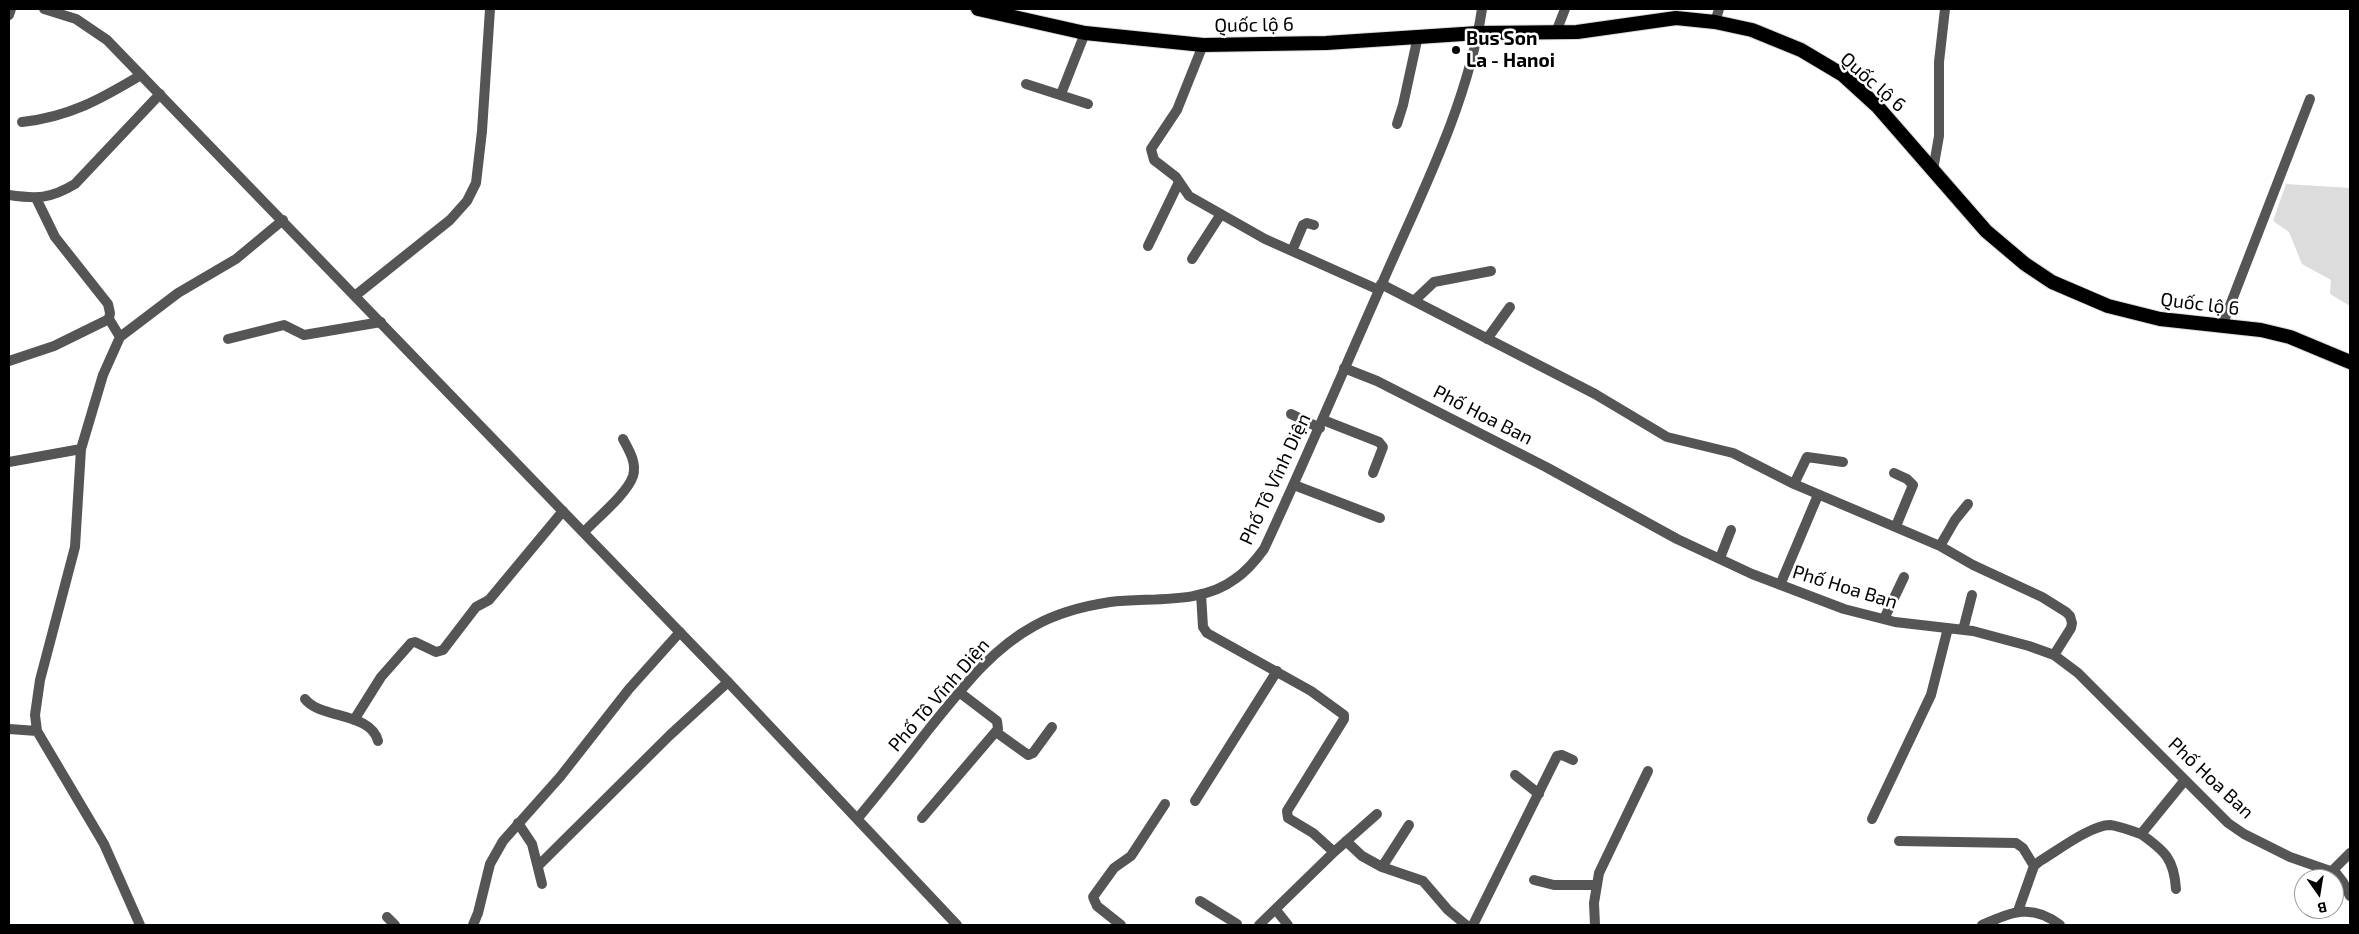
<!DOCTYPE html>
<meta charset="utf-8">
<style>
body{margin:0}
#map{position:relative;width:2359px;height:934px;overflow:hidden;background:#fff;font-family:"Exo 2",sans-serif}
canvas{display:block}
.frame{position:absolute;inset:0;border:10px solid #000;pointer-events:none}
.north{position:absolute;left:2294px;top:869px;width:50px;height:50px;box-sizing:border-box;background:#fff;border:1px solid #999;border-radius:50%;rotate:167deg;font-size:14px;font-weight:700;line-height:20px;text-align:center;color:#000}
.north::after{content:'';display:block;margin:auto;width:18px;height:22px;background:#000;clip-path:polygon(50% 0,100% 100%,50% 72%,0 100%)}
</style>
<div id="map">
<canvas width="2359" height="934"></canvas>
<div class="frame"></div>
<div class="north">B</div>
</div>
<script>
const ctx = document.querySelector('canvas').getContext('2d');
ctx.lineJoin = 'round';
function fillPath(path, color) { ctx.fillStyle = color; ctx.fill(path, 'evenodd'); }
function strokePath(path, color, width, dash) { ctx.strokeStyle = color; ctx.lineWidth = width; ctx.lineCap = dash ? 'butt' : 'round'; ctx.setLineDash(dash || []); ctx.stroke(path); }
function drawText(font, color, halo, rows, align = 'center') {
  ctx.font = font + ' "Exo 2",sans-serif'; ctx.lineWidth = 5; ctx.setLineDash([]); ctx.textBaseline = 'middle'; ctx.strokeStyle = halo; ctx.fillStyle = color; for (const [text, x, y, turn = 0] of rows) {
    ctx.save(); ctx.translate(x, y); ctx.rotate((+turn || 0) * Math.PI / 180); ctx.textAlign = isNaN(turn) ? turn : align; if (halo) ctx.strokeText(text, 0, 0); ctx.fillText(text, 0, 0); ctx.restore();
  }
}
fillPath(new Path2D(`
 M2286 184 2350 188V306L2330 294 2331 280 2302 264 2289 232 2273 221Z`), '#dcdcdc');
const trunk = new Path2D(`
 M978 9 1085 33 1203 45 1326 43 1478 33 1577 32 1676 18 1715 22 1752 30 1801 50 1843 75 1877 106 1986 231 2025 264 2052 282 2108 306 2160 319 2261 330 2290 337 2350 362`);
strokePath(trunk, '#dbdbdb', 16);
strokePath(new Path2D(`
 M9 15 11 9
 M1715 22 1719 9
 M1556 32 1565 9
 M1203 45 1177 110 1151 149 1154 160 1176 177 1189 196 1265 239 1379 290
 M1026 84 1088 104
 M1061 94 1085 33
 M22 122C69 117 101 99 141 75
 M1397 124 1403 105 1418 36
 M1933 170 1939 136V62L1945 9
 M9 195C37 199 50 199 75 184L160 94
 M36 198 55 237 108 304 110 313 109 319 120 337
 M1148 246 1179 182
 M1292 251 1303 225 1307 223 1314 225
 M1192 259 1221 214
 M1381 284 1595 394 1667 437 1733 453 1794 484 1940 546 1973 565 2042 597 2066 612 2070 616 2072 623 2071 628 2054 655
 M356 295 450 220 467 201 476 183 482 131 490 9
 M1415 300 1434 282 1491 271
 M2222 326 2310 99
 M228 339 284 325 304 335 381 322
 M1487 339 1510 307
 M9 361 54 346 109 319
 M1344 368 1377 381 1546 467 1677 539 1752 574 1844 609 1895 622 1973 631 2029 646 2054 655 2078 673 2228 823 2244 834 2290 857 2336 873 2343 882 2350 896
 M1291 414 1320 428
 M1323 420 1379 442 1383 447 1373 473
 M9 462 81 449
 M1894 473 1907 479 1913 485 1896 526
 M1794 484 1807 457 1843 462
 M1294 485 1380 518
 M584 532C597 518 627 494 633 476 637 463 629 450 623 439
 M1940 546 1955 520 1968 504
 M1720 558 1731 530
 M1780 585 1818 495
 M1201 594 1203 627 1207 633 1311 691 1344 715V719L1287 811 1288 818 1313 833 1334 852 1259 925
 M1884 619 1904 577
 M1963 630 1972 595
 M305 699C320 719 371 712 378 741
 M354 720 381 677 411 643 415 642 436 652 443 650 476 607 489 600 563 511
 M9 729 37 731
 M996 732 1028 755 1033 753 1052 727
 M1515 775 1539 794
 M1195 801 1277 671
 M858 818C882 789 906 759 929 729 960 691 990 650 1034 626 1057 613 1084 606 1110 602 1150 597 1201 605 1235 579 1247 571 1256 560 1264 549 1306 459 1344 369 1384 279 1422 192 1468 103 1482 9
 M922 818 998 729 997 721 959 692
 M1872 819 1931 695 1948 628
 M518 823 532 844 542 884
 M2141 834C2165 851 2174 859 2176 889
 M1346 841 1362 856 1382 867 1423 881 1448 910 1466 925
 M1899 841 2016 843 2023 848 2034 866
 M1334 852 1377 814
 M538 866 670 735 728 682
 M1382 867 1409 825
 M2332 871 2350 853
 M1534 880 1554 885H1596
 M1200 901 1237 924
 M1276 910 1288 925
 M2018 911 2034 866 2040 861C2057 851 2091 825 2110 825 2120 826 2131 831 2141 834L2185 780
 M387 917 395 925
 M140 925 104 844 37 731 35 715 40 680 75 547 81 449 103 375 120 337 178 293 236 259 283 220
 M473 925 478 913 490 864 503 841 560 777 629 689 680 632
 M1121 925 1097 906 1093 897 1114 868 1131 856 1165 804
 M1473 925 1557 756 1562 755 1573 760
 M1595 925 1594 903 1599 873 1648 771
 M1982 925C2012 912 2032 903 2060 925`), '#555', 10);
strokePath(new Path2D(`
 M44 9 76 19 107 40 728 682 957 925`), '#555', 10);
strokePath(trunk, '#000', 14);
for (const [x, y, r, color] of [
 [1456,50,5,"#000"]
]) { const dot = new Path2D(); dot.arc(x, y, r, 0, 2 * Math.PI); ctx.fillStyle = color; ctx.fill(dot); strokePath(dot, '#fff', 2); }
drawText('19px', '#000', '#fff', [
 ["Quốc lộ 6",1254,25,-1],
 ["Quốc lộ 6",1873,82,41],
 ["Quốc lộ 6",2200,304,7],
 ["Phố Hoa Ban",1483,415,27],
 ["Phố Tô Vĩnh Diện",1275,479,-65],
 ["Phố Hoa Ban",1845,587,17],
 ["Phố Tô Vĩnh Diện",939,695,-49],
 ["Phố Hoa Ban",2211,778,43]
]);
drawText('bold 19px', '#000', '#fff', [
 ["Bus Son",1466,39],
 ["La - Hanoi",1466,61]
], 'left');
</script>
